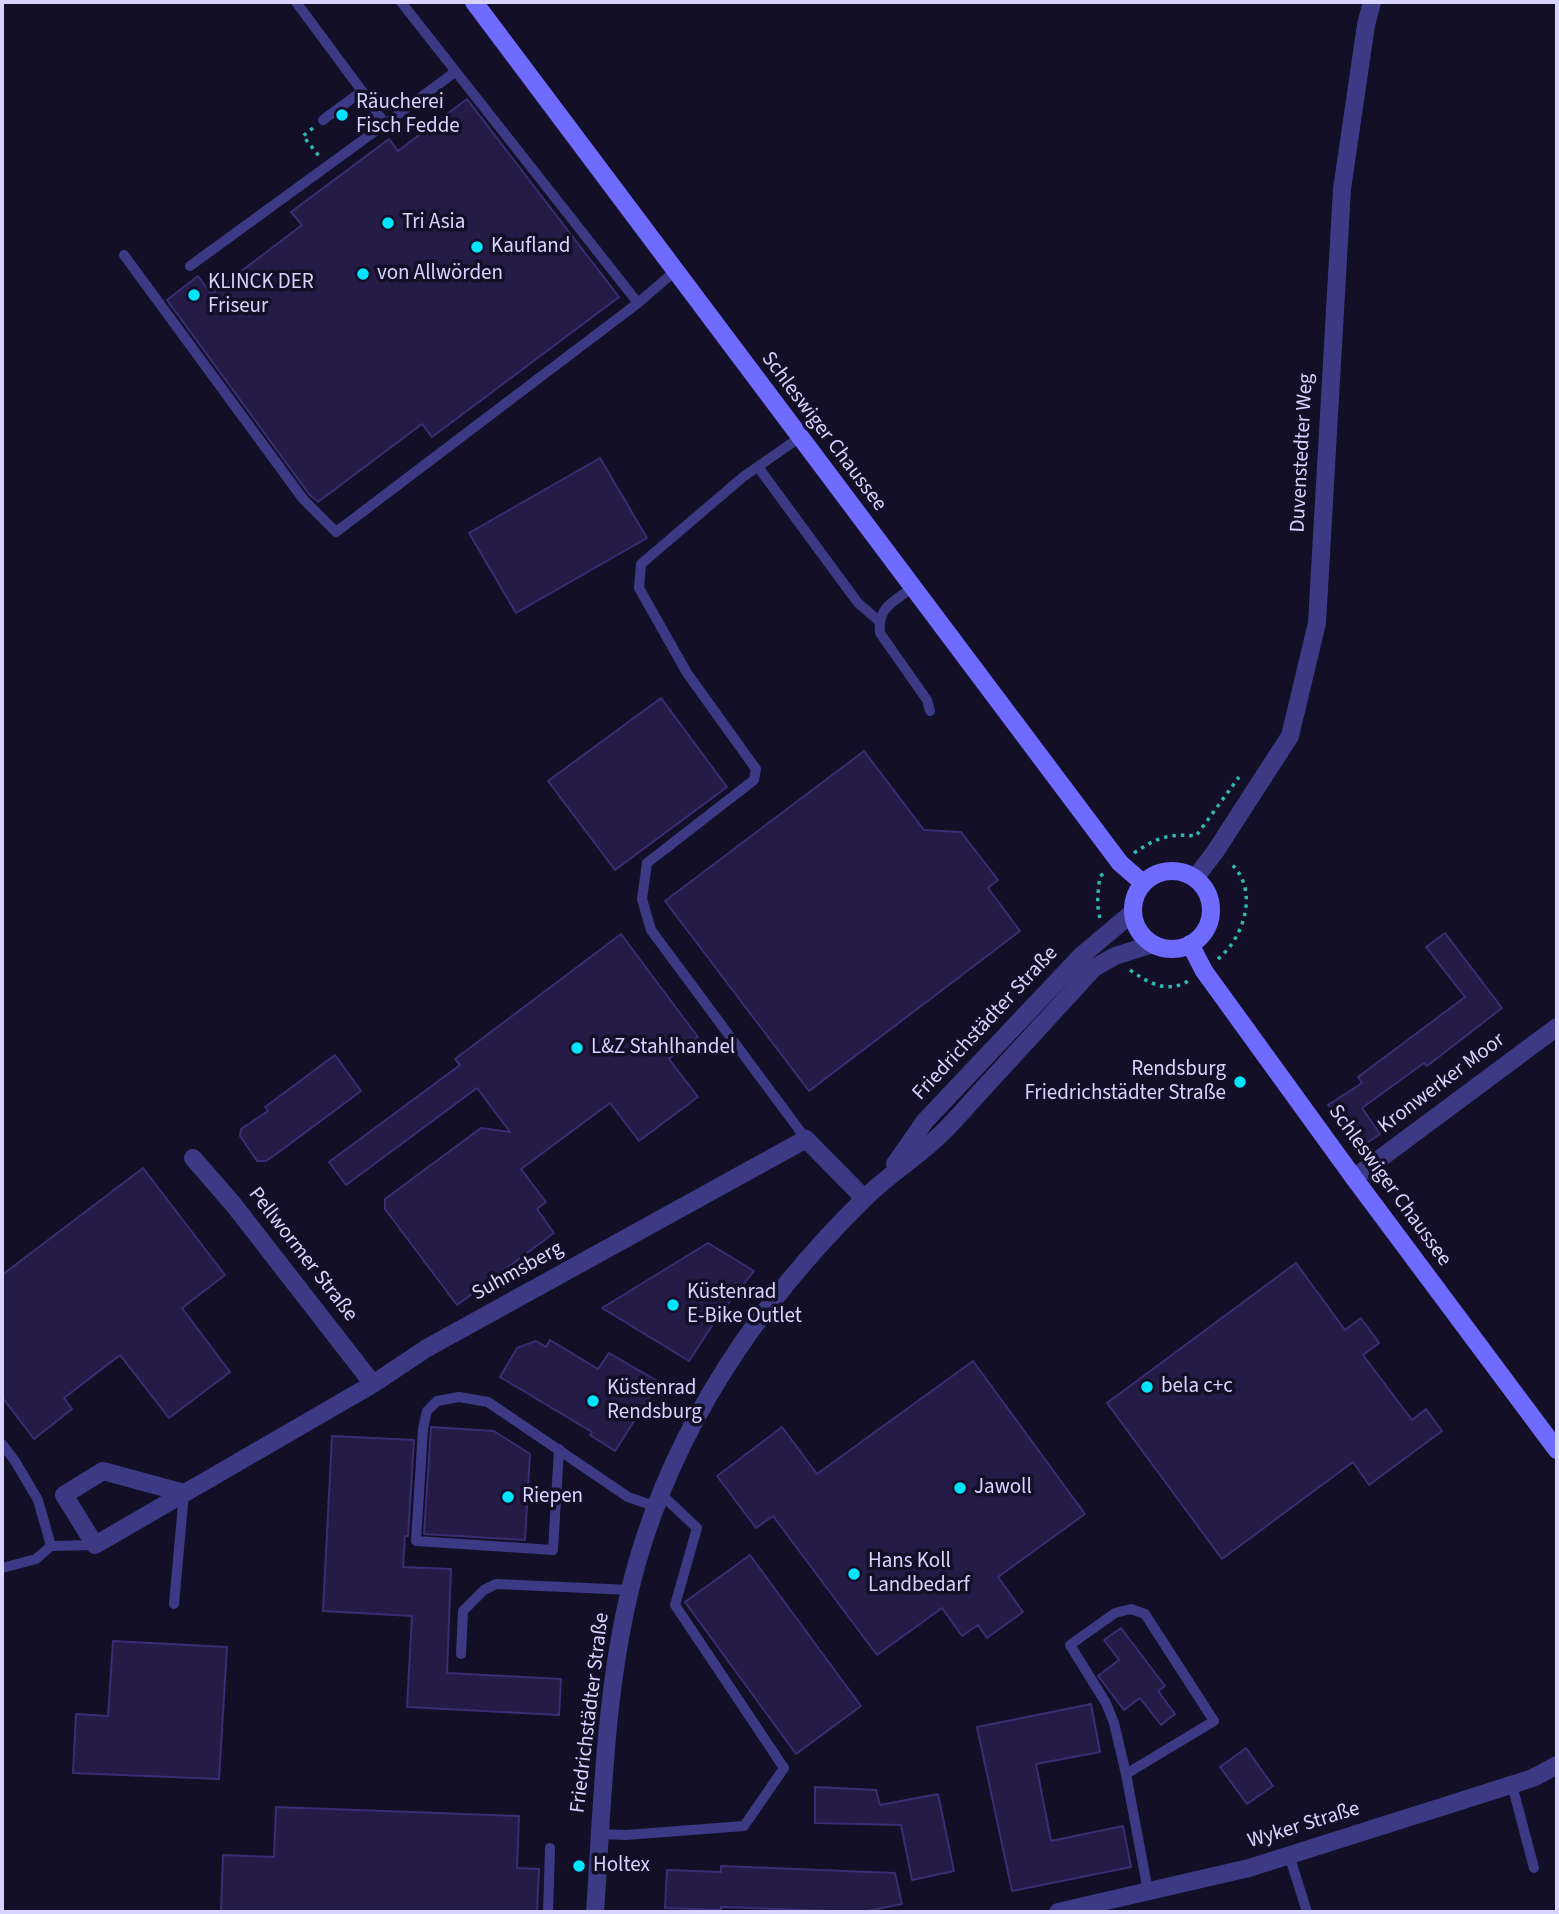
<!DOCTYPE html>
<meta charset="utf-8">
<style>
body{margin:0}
#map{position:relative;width:1559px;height:1914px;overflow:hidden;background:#130f26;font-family:"Source Sans 3",sans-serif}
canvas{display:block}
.frame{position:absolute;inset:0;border:4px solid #d9d4ff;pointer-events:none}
</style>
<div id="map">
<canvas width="1559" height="1914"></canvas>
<div class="frame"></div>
</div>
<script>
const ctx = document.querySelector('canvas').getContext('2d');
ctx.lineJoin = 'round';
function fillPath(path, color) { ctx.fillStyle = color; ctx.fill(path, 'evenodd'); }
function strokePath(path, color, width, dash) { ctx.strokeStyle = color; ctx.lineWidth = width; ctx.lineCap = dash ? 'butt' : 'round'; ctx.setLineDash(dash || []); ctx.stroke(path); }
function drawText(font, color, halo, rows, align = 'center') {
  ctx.font = font + ' "Source Sans 3",sans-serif'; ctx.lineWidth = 7; ctx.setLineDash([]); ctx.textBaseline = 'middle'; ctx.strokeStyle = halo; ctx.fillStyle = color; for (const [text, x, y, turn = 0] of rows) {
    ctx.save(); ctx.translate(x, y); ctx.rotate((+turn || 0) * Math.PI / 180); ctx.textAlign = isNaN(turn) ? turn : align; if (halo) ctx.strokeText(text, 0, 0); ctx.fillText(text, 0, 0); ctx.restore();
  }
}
const building = new Path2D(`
 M467 99 619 297 432 437 422 424 318 502 309 494 167 300 198 276 211 294 302 225 291 212 389 139 398 151Z
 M600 458 647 538 516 613 469 533Z
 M661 698 727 787 615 870 548 781Z
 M864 751 924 830 961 832 998 880 988 888 1020 931 809 1091 665 901Z
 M1445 933 1502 1008 1427 1066 1424 1063 1362 1108 1380 1134 1358 1149 1328 1105 1362 1083 1358 1077 1465 997 1426 947Z
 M621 934 698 1037 669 1059 698 1097 639 1141 610 1103 521 1169 546 1202 537 1209 554 1233 457 1305 385 1209V1199L481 1128 510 1132 477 1088 346 1185 329 1162 460 1065 455 1059Z
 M335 1055 361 1091 279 1152 266 1161H257L240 1136 241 1129 268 1111 265 1107Z
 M143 1168 225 1275 182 1308 230 1372 169 1418 120 1355 64 1398 72 1409 34 1439 2 1397V1275Z
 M708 1243 754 1271 719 1315 689 1361 602 1308Z
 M1296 1263 1345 1330 1361 1318 1379 1343 1363 1355 1412 1420 1426 1409 1442 1431 1369 1485 1353 1462 1222 1559 1107 1403Z
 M550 1340 598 1369 609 1353 659 1382 615 1451 590 1435 592 1432 500 1377 517 1348 536 1341 546 1347Z
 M973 1361 1085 1514 998 1577 1023 1612 987 1638 978 1625 962 1636 942 1608 877 1655 773 1516 756 1528 717 1476 782 1427 817 1474Z
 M431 1427 494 1431 530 1454 525 1540 424 1534Z
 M332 1436 414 1440 408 1536H405L403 1567 451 1569 447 1673 561 1679 559 1715 407 1707 412 1616 323 1611Z
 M750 1555 861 1706 796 1754 685 1602Z
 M1121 1628 1165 1686 1158 1691 1175 1714 1161 1725 1140 1698 1124 1710 1098 1676 1119 1660 1104 1640Z
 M113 1641 227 1647 219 1779 73 1773 76 1714 108 1716Z
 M1091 1704 1100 1752 1036 1764 1051 1841 1123 1826 1131 1867 1012 1891 977 1727Z
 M1246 1748 1273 1786 1247 1804 1220 1767Z
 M815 1787 876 1790 880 1805 938 1794 954 1871 912 1880 901 1825 815 1823Z
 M276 1807 519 1816 517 1868 539 1869 537 1912H221L223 1855 274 1857Z
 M721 1866 895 1873 902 1904 862 1912 721 1907V1910L665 1908 667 1870 721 1872Z`);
fillPath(building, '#241b47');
strokePath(building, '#3b2d73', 2);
strokePath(new Path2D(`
 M313 128 303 136 319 156
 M1134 853C1156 838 1169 833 1196 836L1239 777
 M1100 918C1096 904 1098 891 1100 876L1105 873
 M1218 959C1245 937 1260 887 1229 862
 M1130 970C1150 984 1168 994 1190 980`), '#2fb8b0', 3.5, [3.5, 5]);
strokePath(new Path2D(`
 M296 2 362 91 323 120
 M401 2 638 303 674 272
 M362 91 385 124 455 72
 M124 255 303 499 336 532 638 303
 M190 266 385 124
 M799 438 743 477 641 564 639 588 687 673 756 769 754 780 647 863 642 899 651 930 806 1139
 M758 467 858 603 879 621
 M912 588C893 602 877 608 880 633L927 700 930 711
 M2 1444 15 1461 38 1500 51 1546
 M559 1449 553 1550 416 1541 423 1429 427 1411 437 1401 459 1397 488 1402 628 1497 657 1507
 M2 1568 36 1559 51 1546 95 1545
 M174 1604 184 1493
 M461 1654 463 1611 484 1590 496 1584 631 1590
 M1126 1774 1214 1721 1145 1614 1131 1609 1115 1613 1070 1645 1106 1703 1114 1723 1126 1774 1148 1891
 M1512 1785 1534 1868
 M600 1834 626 1835 744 1826 784 1768 675 1605 697 1528 661 1494
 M1289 1855 1307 1912
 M548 1912 550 1848`), '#3d3a85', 10);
strokePath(new Path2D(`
 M193 1158 233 1204 373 1384
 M1354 1178 1557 1027
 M184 1493 103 1471 64 1495 95 1545 373 1384 427 1348 806 1139 864 1198
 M1058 1912 1249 1868 1533 1778 1557 1765`), '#3d3a85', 18);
strokePath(new Path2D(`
 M1195 878 1215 852 1290 736 1317 623 1342 189 1366 25 1372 2
 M895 1164 925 1121 1081 956 1132 913
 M595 1912C603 1796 605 1676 637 1563 677 1422 762 1299 866 1197 888 1175 916 1158 939 1136 958 1118 974 1098 992 1079 1026 1042 1060 1005 1094 968L1115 956 1153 944`), '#3d3a85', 18);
strokePath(new Path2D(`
 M474 2 1120 863 1143 883
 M1133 910a39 39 0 1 1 78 0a39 39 0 1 1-78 0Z
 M1190 944 1204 971 1354 1178 1557 1450`), '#6f6bff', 18);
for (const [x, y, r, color] of [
 [342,115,7,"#00e5ff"],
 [388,223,7,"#00e5ff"],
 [477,247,7,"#00e5ff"],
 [363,274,7,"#00e5ff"],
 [194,295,7,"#00e5ff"],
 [577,1048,7,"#00e5ff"],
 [1240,1082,7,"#00e5ff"],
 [673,1305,7,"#00e5ff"],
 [1147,1387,7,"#00e5ff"],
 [593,1401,7,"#00e5ff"],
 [960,1488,7,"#00e5ff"],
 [508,1497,7,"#00e5ff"],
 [854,1574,7,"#00e5ff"],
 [579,1866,7,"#00e5ff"]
]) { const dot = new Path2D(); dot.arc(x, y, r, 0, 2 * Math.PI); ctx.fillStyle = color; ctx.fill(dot); strokePath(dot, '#130f26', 2.5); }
drawText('21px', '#d9d4ff', '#130f26', [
 ["Räucherei",356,103],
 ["Fisch Fedde",356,127],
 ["Tri Asia",402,223],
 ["Kaufland",491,247],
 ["von Allwörden",377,274],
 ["KLINCK DER",208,283],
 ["Friseur",208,307],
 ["L&Z Stahlhandel",591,1048],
 ["Rendsburg",1226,1070,"right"],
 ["Friedrichstädter Straße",1226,1094,"right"],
 ["Küstenrad",687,1293],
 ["E-Bike Outlet",687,1317],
 ["bela c+c",1161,1387],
 ["Küstenrad",607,1389],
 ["Rendsburg",607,1413],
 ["Jawoll",974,1488],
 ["Riepen",522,1497],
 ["Hans Koll",868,1562],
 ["Landbedarf",868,1586],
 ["Holtex",593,1866]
], 'left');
drawText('21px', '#d9d4ff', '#130f26', [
 ["Schleswiger Chaussee",823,432,53],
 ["Duvenstedter Weg",1303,453,-87],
 ["Friedrichstädter Straße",986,1024,-47],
 ["Kronwerker Moor",1442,1084,-37],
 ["Schleswiger Chaussee",1389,1186,54],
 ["Pellwormer Straße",302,1255,52],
 ["Suhmsberg",518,1272,-29],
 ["Friedrichstädter Straße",591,1713,-83],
 ["Wyker Straße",1304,1826,-17]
]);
</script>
